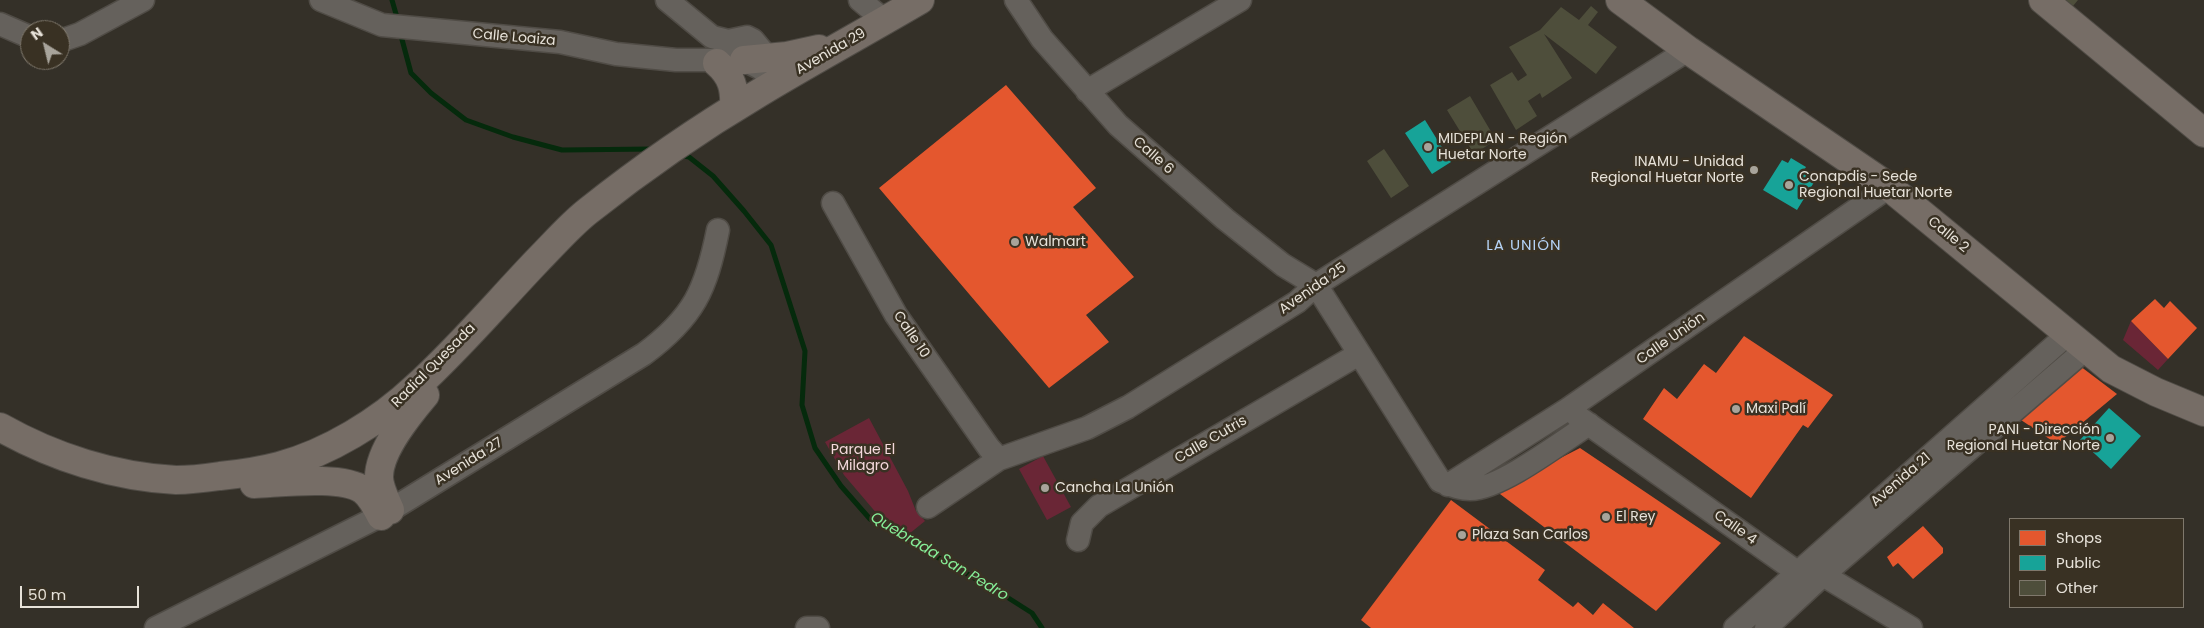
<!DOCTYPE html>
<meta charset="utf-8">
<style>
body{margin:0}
#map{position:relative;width:2204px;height:628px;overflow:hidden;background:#343028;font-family:Poppins,sans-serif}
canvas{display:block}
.legend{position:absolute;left:2009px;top:518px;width:175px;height:90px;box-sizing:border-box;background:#393123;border:1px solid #7f786c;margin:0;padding:6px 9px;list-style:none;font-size:15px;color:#e7e2d9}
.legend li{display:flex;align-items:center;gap:10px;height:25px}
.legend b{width:25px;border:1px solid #7f786c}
.north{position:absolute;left:20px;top:20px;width:50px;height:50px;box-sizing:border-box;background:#393123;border:1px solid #7f786c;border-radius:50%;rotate:324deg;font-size:14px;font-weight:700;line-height:20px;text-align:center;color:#e7e2d9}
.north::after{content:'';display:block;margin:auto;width:18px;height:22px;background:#a8a49b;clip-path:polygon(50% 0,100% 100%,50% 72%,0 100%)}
.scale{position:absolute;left:20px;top:586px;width:119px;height:22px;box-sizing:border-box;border:2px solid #e7e2d9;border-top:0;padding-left:6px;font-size:15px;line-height:18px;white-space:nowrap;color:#e7e2d9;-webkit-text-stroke:4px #393123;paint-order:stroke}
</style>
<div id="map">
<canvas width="2204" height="628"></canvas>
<ul class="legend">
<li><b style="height:14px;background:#e4572e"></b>Shops</li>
<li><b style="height:14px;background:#17a398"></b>Public</li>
<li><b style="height:14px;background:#4e4e3b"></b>Other</li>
</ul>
<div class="north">N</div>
<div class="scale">50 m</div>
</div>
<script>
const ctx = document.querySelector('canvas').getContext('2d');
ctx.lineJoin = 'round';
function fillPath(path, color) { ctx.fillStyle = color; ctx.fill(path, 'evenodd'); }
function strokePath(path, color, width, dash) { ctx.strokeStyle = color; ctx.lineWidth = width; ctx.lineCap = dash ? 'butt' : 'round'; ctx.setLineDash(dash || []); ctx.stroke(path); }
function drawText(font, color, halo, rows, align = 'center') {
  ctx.font = font + ' Poppins,sans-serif'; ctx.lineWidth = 5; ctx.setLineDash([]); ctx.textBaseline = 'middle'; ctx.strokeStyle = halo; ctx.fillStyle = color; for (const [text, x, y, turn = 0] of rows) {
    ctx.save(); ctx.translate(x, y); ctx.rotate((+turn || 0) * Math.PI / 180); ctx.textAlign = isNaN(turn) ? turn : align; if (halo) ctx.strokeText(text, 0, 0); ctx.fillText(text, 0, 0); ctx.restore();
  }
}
fillPath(new Path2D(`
 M2131 321 2168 359 2158 370 2123 340Z
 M869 418 908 491 916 511 925 521 909 534 878 515 844 475 825 442Z
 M1043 456 1071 507 1047 520 1019 469Z`), '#6a2636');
fillPath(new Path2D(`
 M1006 85 1096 188 1073 207 1134 277 1086 315 1109 342 1049 388 879 188Z
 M2155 299 2164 308 2170 301 2197 328 2168 359 2131 321Z
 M1744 336 1833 395 1808 428 1803 425 1751 498 1643 419 1664 388 1677 399 1704 364 1716 373Z
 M2080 366 2117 394 2057 444 2018 418Z
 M1580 448 1721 543 1656 611 1496 491Z
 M1451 500 1545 570 1538 580 1573 607 1578 602 1593 615 1603 603 1634 628H1371L1361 620Z
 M1923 526 1943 548V553L1913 579 1898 563 1893 567 1887 557Z`), '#e4572e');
fillPath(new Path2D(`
 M1425 120 1451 162 1432 174 1405 133Z
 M1791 158 1806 167 1803 172 1816 179 1797 210 1763 190 1782 160 1788 163Z
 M2109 408 2141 436 2111 469 2080 440Z`), '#17a398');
strokePath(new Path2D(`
 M392 0 398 21
 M400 32 411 73 431 93 466 120 513 137 562 150 653 149
 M681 155 689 157 713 176 744 211 771 245 805 351 802 405 815 448 841 486 870 519 999 592 1032 613 1042 628`), '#052a0c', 5);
fillPath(new Path2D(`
 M2066 0H2078L2073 6Z
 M1591 6 1598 12 1588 25 1617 47 1596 74 1544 34 1572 78 1542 98 1540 93 1528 101 1537 116 1516 130 1490 85 1512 72 1518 81 1527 75 1509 47 1540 30 1561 7 1579 20Z
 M1470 96 1496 140 1474 154 1447 110Z
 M1384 149 1409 186 1391 198 1367 161Z`), '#4e4e3b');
const minor = new Path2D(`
 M321 0 382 25 560 42 616 54 676 60H744L760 68 777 82
 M667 0 712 37 728 41 747 37 753 40 768 58
 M860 0 885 21
 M1016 0 1042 39 1118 125 1225 219 1283 265 1316 285 1440 481C1449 485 1461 489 1470 489 1499 490 1563 441 1589 424
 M0 24 30 37
 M60 41 80 34 143 0
 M1087 91 1240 0
 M833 203 896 315 989 448 999 459
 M1577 416 1797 572 1823 575 1911 628
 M1448 485 1568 409 1889 187
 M928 507 999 459 1087 428 1128 407 1297 302 1316 285 1688 50
 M1078 540 1082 523 1099 506 1359 354
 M156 628 384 514 644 354C694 317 706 290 718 230
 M807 628H818
 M1735 628 2068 334
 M1766 628 1823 575 2086 349`);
const major = new Path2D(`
 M1620 0 1688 50 1889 187 2111 369 2156 392 2204 412
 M2043 0 2204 133
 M744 60 787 56 819 49
 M717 63C732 76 735 89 734 108
 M0 427C53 457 115 477 176 480 191 480 206 478 220 476 240 474 260 471 279 466 328 453 380 421 416 387 459 348 497 303 537 261 554 244 569 226 588 211 642 168 700 128 759 93 812 61 867 31 920 0
 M254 484C281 483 341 475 363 490 371 496 376 506 381 516
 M390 510C386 500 379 488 379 477 379 450 409 414 425 395`);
strokePath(minor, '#504c46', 25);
strokePath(major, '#504c46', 30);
strokePath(minor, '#65615c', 22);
strokePath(major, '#766d66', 28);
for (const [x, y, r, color] of [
 [1428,147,5,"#a8a49b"],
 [1754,170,5,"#a8a49b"],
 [1789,185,5,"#a8a49b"],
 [1015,242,5,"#a8a49b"],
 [1736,409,5,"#a8a49b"],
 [2110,438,5,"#a8a49b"],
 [1045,488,5,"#a8a49b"],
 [1606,517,5,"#a8a49b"],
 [1462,535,5,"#a8a49b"]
]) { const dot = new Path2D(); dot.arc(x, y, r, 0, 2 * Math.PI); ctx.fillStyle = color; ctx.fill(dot); strokePath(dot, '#393123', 2); }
drawText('14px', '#e7e2d9', '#393123', [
 ["Calle Loaiza",514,38,5],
 ["Avenida 29",831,52,-30],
 ["Calle 6",1153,156,41],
 ["Calle 2",1948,235,39],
 ["Avenida 25",1313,289,-35],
 ["Calle 10",911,335,56],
 ["Calle Unión",1671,339,-35],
 ["Radial Quesada",434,366,-45],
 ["Calle Cutris",1211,440,-30],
 ["Avenida 27",469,462,-32],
 ["Avenida 21",1901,480,-41],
 ["Calle 4",1735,528,35]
]);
drawText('14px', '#e7e2d9', '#393123', [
 ["MIDEPLAN - Región",1438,139],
 ["Huetar Norte",1438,155],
 ["INAMU - Unidad",1744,162,"right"],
 ["Regional Huetar Norte",1744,178,"right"],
 ["Conapdis - Sede",1799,177],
 ["Regional Huetar Norte",1799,193],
 ["Walmart",1025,242],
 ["Maxi Palí",1746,409],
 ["PANI - Dirección",2100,430,"right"],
 ["Regional Huetar Norte",2100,446,"right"],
 ["Cancha La Unión",1055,488],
 ["El Rey",1616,517],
 ["Plaza San Carlos",1472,535]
], 'left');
drawText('14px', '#f4d9dc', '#393123', [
 ["Parque El",863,450],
 ["Milagro",863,466]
]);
ctx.letterSpacing = '1px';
drawText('15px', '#b4d2f6', '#393123', [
 ["LA UNIÓN",1524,246]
]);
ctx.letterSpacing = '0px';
drawText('italic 15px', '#86ee98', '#393123', [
 ["Quebrada San Pedro",939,557,31]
]);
</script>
